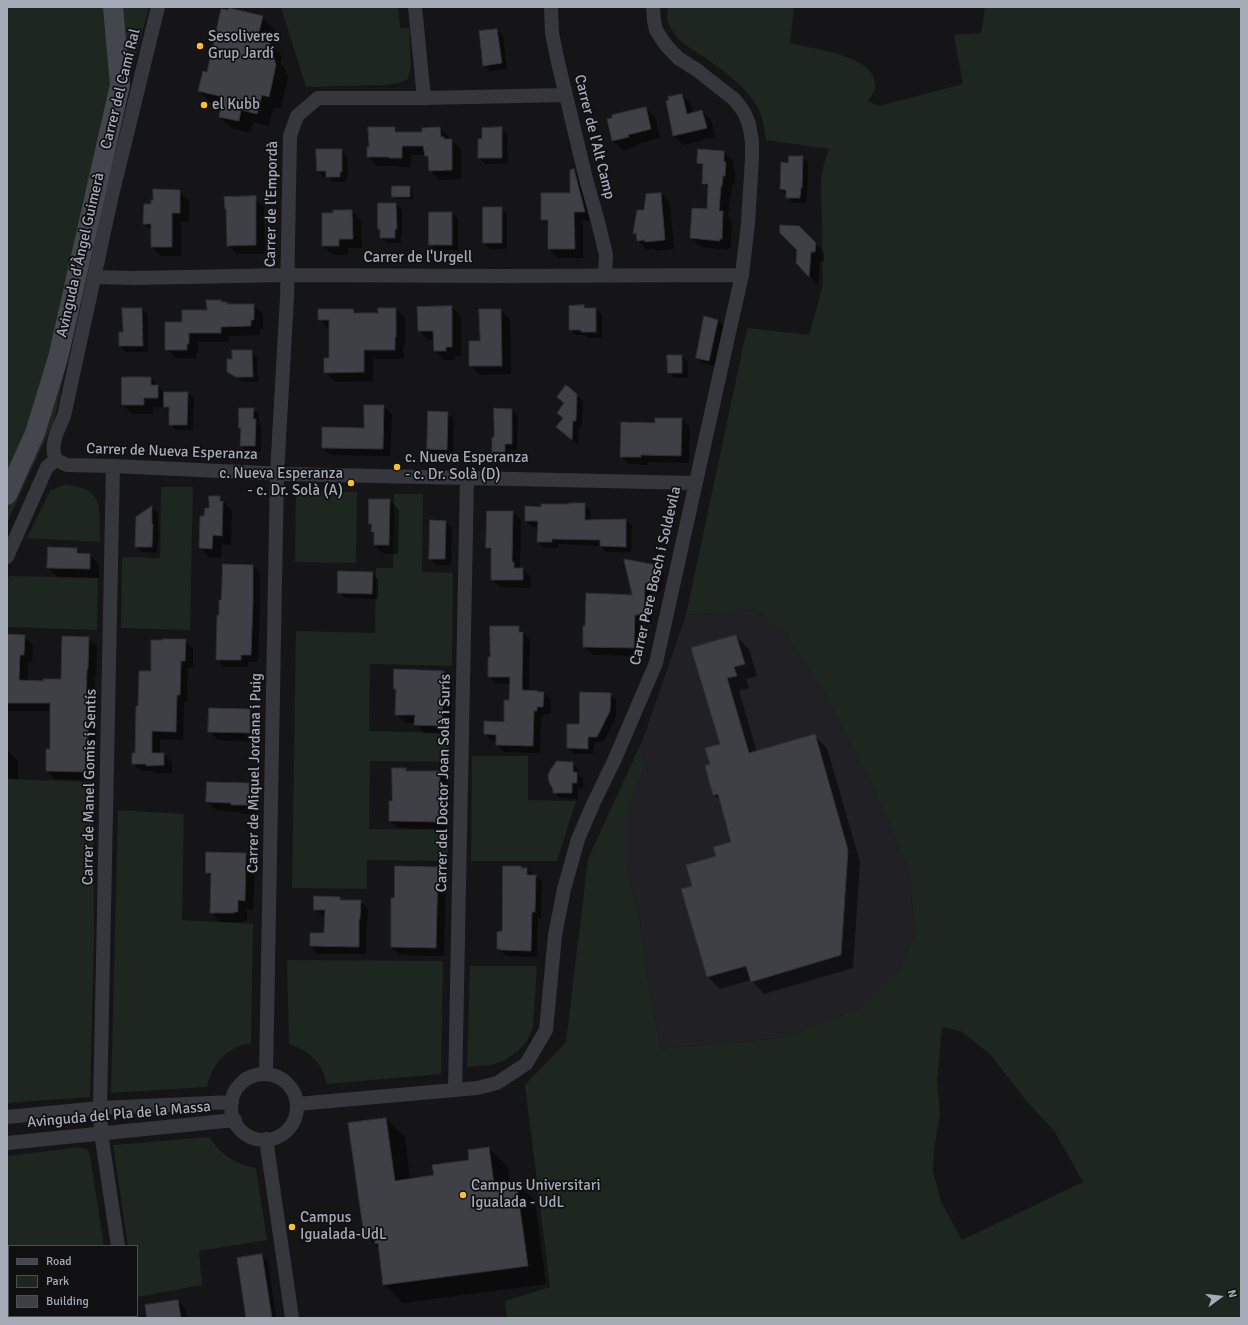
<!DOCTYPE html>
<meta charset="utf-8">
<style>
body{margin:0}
#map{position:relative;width:1248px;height:1325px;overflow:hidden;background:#151518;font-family:Signika,sans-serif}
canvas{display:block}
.frame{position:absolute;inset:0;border:8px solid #a6abb8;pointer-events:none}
.legend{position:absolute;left:8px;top:1245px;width:130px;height:72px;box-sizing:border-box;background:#101013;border:1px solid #4c4e55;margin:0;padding:5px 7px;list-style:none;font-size:12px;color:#a6abb8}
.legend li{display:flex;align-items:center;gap:8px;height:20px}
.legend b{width:20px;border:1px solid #4c4e55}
.north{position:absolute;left:1200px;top:1277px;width:40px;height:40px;-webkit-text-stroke:3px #101013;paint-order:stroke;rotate:75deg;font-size:11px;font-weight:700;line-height:16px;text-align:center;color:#a6abb8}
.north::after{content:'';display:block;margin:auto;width:14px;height:18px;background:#a6abb8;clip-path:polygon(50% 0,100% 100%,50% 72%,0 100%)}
</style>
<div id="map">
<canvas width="1248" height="1325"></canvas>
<div class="frame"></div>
<ul class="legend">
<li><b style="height:5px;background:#44464d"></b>Road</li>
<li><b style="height:11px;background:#1d261f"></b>Park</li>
<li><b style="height:11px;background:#3f4045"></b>Building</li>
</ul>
<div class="north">N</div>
</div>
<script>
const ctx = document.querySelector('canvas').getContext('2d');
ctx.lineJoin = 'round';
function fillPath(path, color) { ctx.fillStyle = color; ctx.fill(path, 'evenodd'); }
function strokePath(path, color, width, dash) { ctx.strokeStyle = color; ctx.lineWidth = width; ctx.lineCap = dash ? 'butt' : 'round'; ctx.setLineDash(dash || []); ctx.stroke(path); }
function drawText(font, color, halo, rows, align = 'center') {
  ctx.font = font + ' Signika,sans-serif'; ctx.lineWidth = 3.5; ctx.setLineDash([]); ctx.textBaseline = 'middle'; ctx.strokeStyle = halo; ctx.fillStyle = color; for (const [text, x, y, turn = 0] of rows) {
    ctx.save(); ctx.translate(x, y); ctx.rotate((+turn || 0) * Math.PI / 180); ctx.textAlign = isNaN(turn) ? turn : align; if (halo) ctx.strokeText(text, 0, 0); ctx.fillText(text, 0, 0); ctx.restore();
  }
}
fillPath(new Path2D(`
 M755 610 787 635 823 691 871 782 909 870 915 934 898 972 862 1008 778 1038 661 1049 647 976 639 913 626 868V817L646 761 637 752 643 739 686 615Z`), '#212125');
fillPath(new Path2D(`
 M7 7H149L125 96 54 421 7 523Z
 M281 7H398L400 28H409L411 66 408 79 399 83 386 85 306 87Z
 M668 7H794L790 43C812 49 878 55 875 87 874 93 870 97 868 101L879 106 963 84 954 35 981 33 985 7H1241V1318H507L505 1301 550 1287 525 1085 566 1042 588 859 637 752 646 761 626 817V868L639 913 647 976 661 1049 778 1038 862 1008 898 972 915 934 909 870 871 782 823 691 787 635 755 610 686 615 747 328 809 335 823 285 821 181 824 164 829 149 766 140C764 128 763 115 756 105 745 87 727 73 710 61 694 50 675 42 668 22 666 18 668 12 668 7ZM942 1027 961 1031 990 1054 1025 1099 1055 1132 1083 1182 962 1240 941 1202 933 1171 934 1150 940 1114 937 1082Z
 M63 485C106 487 99 508 100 542L27 538 50 491Z
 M161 487H193L190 630 121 628 122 557 160 558Z
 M296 490 357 492 356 563 295 562Z
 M394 494H423L422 572 453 573 452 666 370 664 369 731 450 733 449 762 370 761 369 829 448 830V861L367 860V889L292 888 296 631 375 633 376 568H393Z
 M9 576 98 578 97 630 7 627V581Z
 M472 756H528V800L576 801 557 861H471Z
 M7 779 93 782 94 937 90 1097 7 1103Z
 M118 810 184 814 182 920 253 924 251 1043C227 1047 212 1063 207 1087L111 1093Z
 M287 960 443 961 441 1074 327 1084C322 1063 310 1051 289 1044Z
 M470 966H537L533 1027 527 1041 517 1052 503 1061 491 1065 467 1067Z
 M209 1137C220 1154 236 1165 256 1168L267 1240 199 1251 202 1285 137 1297V1246H128L113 1145Z
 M80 1147 88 1150 90 1155 104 1246H9V1280H7V1156Z`), '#1d261f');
fillPath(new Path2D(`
 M262 17 275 30 271 45 282 56 280 64 285 68 288 78 281 108 274 107 269 126 253 122 251 133 233 129 220 117 223 106 211 103 199 91 208 73Z
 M497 30 503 36 507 69 490 71 484 65Z
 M682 95 691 104 693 113 702 111 711 120 715 137 683 145 674 136Z
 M645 108 655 117 660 138 637 144 638 146 623 150 613 141 608 120Z
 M395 128 400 133H423V129L440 128 449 137V140H451L461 149V179L439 180 430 170 429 159 425 155H411V167H399L398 166H377L368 157 370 147Z
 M501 128 507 134 508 163 485 164 479 158 483 140Z
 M341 150 347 156 348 177H346V182H333L328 177H324L318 171Z
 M724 152 733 161V169L735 172 734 185H732L731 195 730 194 728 217 732 221 731 248H728V250L701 247 691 238 708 210 709 190 703 183 704 168 699 163Z
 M802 157 808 163 807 194 806 203H793L781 189 789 164Z
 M573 171 583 180 593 221H583V258H558L549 249V226L542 219 571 194Z
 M410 187 412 190 413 199H396L393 197Z
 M179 191 189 201V222H181V256H161L152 247V231L144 224 152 205Z
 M661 194 670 203 674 249 656 251 654 249 647 250 638 240V237L634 233 645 211Z
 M255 198 264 207 265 254H237L228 245 227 210 226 209Z
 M379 204H396L402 210V234H401V243H387L381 237V230L379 228Z
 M501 208 507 214V249H490L484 243Z
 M334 211H352L361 221 362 248H348V255H333L323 246Z
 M452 213 458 219V250H436L430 244Z
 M808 236 824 253V261H820L818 285 797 262Z
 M220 301 223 303H226L228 305H253L263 314V329H260V335L229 336V342H198V353H196V359L176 358 166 349 183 323 208 311Z
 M584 306 587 309H596L602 315V338H588L586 335H576L570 329Z
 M452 307 461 316V356H455V360H444L435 351V340H428L419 331Z
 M142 309 148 315V352H126L120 346V333H124Z
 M396 309 405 318V346H403L404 359H373V381L335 382 325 372 330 359V329H328L319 319 353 310 357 314H379Z
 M501 310 510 320 511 374 480 375 470 365 481 342Z
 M705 318 718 320 724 326 715 366 703 363 697 357Z
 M251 351 257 357 258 382H243L233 376 240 380 241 378 233 374V376L228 371 233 360Z
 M682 356 688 362V378H675L669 372Z
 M151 378 164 393H188L194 399 193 430H176L170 424V412L165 407H153V414H132L123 405Z
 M576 395 583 401 582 427H579L578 444 563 433V419L558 413 565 404 558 397Z
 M384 406 392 414 390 456 331 455 323 448 365 429Z
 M253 409 259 415V424L261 426V452H247L241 446 242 429 240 427Z
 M512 410 518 416 517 450H510V458L499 457 493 451 495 438Z
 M447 413 454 419 453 455H434L428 449Z
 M682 419 690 427 689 463 648 462V465L629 464 621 456 656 424Z
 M220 497 232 511 231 545 222 544 221 558 209 557 200 548 205 518Z
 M370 500H390L399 510 398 554H384L375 545V535L372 532 373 527 370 524Z
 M584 504 590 510 591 521 626 520 632 526 631 552H607L600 546 558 544V548H544L538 542 539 527H532L526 521 542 508Z
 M152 507 158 513V530L159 531 157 553 142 552 136 546 137 518Z
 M513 512 521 520 520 569H523L531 578V588L500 587 492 579V552L487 548Z
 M446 522 452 528 451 565H436L430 558Z
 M77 549 82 554 89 555 99 564V578L58 577 48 568Z
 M253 566 260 573V609L258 662H248V667H224L217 659Z
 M655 566 664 574 660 592H653L652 624 643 623V656L593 655 584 646 633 596Z
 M372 573 378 579V599L345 598 339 592Z
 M518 627 530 640 529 691 544 693 551 700 550 714H544V717H541L540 753 504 752 497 745V741H492L485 734 505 723 510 701V684L496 683 489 676Z
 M7 635 24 636 33 645 32 663H28V681L44 682 62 680 88 638 97 646 96 677H95L94 723 96 725V747H94L93 780 55 779 47 771 51 750V711H7Z
 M736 636 749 649 757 676 746 679 749 688 739 691 757 752 814 735 827 748 860 862 853 968 764 994 751 980 720 989 707 976 693 886 717 857 733 842 721 801 714 795 706 767 711 765 721 745 693 649Z
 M185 640 193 648V668H188L187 702H184L183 740 160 739V754H164L172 762V773H155L153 771H141L133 763 136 754 139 707 152 672Z
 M443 672 452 680 451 734 424 733 416 723H405L396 714 397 691 395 689Z
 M610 694 616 700V717L603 742H594L593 754H574L568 748 580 725Z
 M250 710 259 720V742L218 740 209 731Z
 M7 752H9L18 761V779L7 778Z
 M572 763 578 769V774L583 779V789L578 788V799L560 798 554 792Z
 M406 769 409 772H439L447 780V829L398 828 390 821 393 802Z
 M249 784 258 793V814H241L239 812 217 811 207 802Z
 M207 853 246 854 255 864 253 910 247 909V921H243V922H220L211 912 212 878 207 873Z
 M521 867 523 869H527L542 882 541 918H538L537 957 507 956 498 949Z
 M437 868 446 876 444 956 400 955 392 947Z
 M339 898 342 901H360L368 909 367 926H366V954H318L311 946 325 934V917H323L315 909Z
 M386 1119 405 1137 410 1179 435 1176 470 1161 489 1148 508 1167 510 1183 516 1182 535 1201 546 1284 403 1303 384 1284 379 1249 364 1234Z
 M261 1255 268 1261 276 1318H247Z
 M9 1290V1316H29V1318H7V1291Z
 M178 1301 185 1309 187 1318H148Z
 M56 1316H101L103 1318H56Z`), '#0007');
const building = new Path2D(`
 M229 8 263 16 257 40 270 43 268 53 273 55 276 65 269 97 262 95 257 114 241 110 239 121 219 117 223 97 198 91 203 71 207 72 221 9 228 10Z
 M497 29 502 63 483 66 479 31Z
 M682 94 687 114 702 110 707 128 673 136 666 101 669 100 668 97Z
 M646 107 651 129 628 135 629 137 612 141 607 119 612 118V115Z
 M368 127H395V132H422V128L440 127 441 137H444V139H452V170L429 171 428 156H425L423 146H402V158H389V157H367V147H369Z
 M502 127V158H478V139H482V128Z
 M316 149H342V172H340V177H326V171H317Z
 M698 149 724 151V162H726L725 176H723L722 186H721L719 211H723L722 239H720L719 241 690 238 692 208 707 209 708 184H702L703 164 697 163Z
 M789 156H803L802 188H801L800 198H786V190L780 189 781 162 788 163Z
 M574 169 585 212H574L575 249H548V220H541V193H570V170Z
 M392 186H410V197H392Z
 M153 189 180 190V213H172V247H151V224H143L144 204H151V200H153Z
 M661 193 665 240 645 242V240L637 241 636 233 633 234 637 210H644L646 194Z
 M256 196V245L227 246 226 209H225L224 197Z
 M378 203H396L397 229H395V238H380V229H378Z
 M483 207H502V243H483Z
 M333 210H352L353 239H339V246H322V213H333Z
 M429 212H452V245H429Z
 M780 225 799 226 816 243 815 252H811L809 277 796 263 797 250 780 233Z
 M206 300H221V302H227V304H254V320H251V326L221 327V333H189V344H187V350H165V322H182V310H207Z
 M584 305V308H596V332H581V330H569V306Z
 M452 306V347H446V351H434L433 331H418L417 307Z
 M122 308H142L143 346H119V332H123Z
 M378 308H396V337H395V350H364V372L324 373V358H329V320H318V309H353L354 313H378Z
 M479 309H501L502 366H469V341H480Z
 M704 316 718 320 709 361 696 358Z
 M232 350H252L253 377H236L227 372V359H232Z
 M667 355H682V373H668Z
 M122 377H151V385H158V398H144V405H122Z
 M566 385 577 394 576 421H573L572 440 556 427 563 418 557 413 564 403 557 397Z
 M164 392H188L187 425H169V407H164Z
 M364 405H384L383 449 322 448V427L364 428Z
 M239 408H254L253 419H256L255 446H240L241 428H239Z
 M494 408 512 409V444H505V452H492V437H494Z
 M428 411 448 412 447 450 427 449Z
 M655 418H682L681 456 641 455V457H620L621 422 655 423Z
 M209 496H220V501H223L222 536 213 535 212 549 199 548 200 516H204L205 508H209Z
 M369 499H390L389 545H374V532H371L372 524H369Z
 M569 503H585V520L626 519V547L600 546V540L552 539V542H537L538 521H525V506L541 507V504H569Z
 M152 506V524H153L152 547H135L136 517Z
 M487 511H513L512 562H514V568H523V580H491V548H486Z
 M430 520 446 521 445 559H429Z
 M48 547 77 548V553L90 554V569L47 568Z
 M624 559 656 565 652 584 645 583 644 615H635L634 648 583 647V626H585L586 593 632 595Z
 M223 564 253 565V602L251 655H241V660H216L217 615H219V600H221Z
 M338 571 373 572 372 594 338 593Z
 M490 626H519V632H523L522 690 538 691V692H544L543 707H537V711H534L533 746 496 745V735L484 734V721L504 722V700H509L510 677H488V657H490Z
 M7 634 25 635 24 655H20L19 680 43 681V679H61L62 636 89 637 88 669H87L86 715H88V739H86L85 772 46 771V749H50V703H7Z
 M736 635 745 664 734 667 737 676 727 678 749 753 815 734 848 850 841 955 751 982 746 966 707 977 681 889 692 886 686 865 716 856 713 847 731 842 718 794 713 795 705 766 710 764 705 748 720 744 691 648Z
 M163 639H186L185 661H181L180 695H177L176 732 152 731V753H164V765L146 766V764H132V753H135L136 706H138L139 671H151V640H163Z
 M394 669 444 671 442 726 414 725 415 715H395L396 689H394Z
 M580 692 611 693 610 711 597 737H588V749L567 748V724H579Z
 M209 708 250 709V733L208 732Z
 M557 761 573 762V772H577V783H572V793H553V789L549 782 548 775 551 769Z
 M392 768H406V771H440L439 822 389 821V801H392Z
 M207 782 249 783V805H231V803L206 802Z
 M206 852 246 853 245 901 238 900V912H234V913H210L211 873H206Z
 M395 866 438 867 436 948 391 947V898H394Z
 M503 866H521V868H527V875H536L535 912H532L531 951 500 950V949H497V932L502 931Z
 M314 896 340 897V900H361L360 919H359V947L310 946V933H324L325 910H314Z
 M386 1118 395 1181 434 1175 432 1165 469 1160 468 1150 489 1147 494 1184 516 1181 528 1266 383 1285 378 1243 375 1244 374 1234 364 1235 348 1123Z
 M262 1254 272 1318H246L237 1258Z
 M178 1300 181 1318H147L145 1305Z`);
fillPath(building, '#3f4045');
strokePath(building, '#2f2f34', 1);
strokePath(new Path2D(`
 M415 7 424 98
 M551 7 552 33 557 58 586 179 598 222 606 255 605 275
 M94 277 135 278 287 275 500 276 742 275
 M56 460 67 465 113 466 285 474 695 483
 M56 460C49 445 58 430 64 416L112 195 158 7
 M113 466 100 1108 101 1133 118 1246
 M7 557 47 467 56 460
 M266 1074 277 473 287 298 290 136 297 116 318 98H424L565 95
 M231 1107a33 33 0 1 1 66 0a33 33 0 1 1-66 0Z
 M455 1090 467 478
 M297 1104 477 1088 497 1083 526 1064 546 1030 555 935 564 889 578 839 594 802 614 761 656 663 728 337 742 275 748 223 752 159V141L749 124 744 112 735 100 697 70 678 58 665 44 656 30 654 21 653 7
 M7 1117 100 1108 232 1102
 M266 1139 292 1318
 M7 1143 235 1120
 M129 1316V1318`), '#36373d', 14);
strokePath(new Path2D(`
 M7 495 35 433 58 358 120 85 113 7`), '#44464d', 20);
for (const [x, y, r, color] of [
 [200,46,4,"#febf27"],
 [204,105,4,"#febf27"],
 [397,467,4,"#febf27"],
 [351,483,4,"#febf27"],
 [463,1195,4,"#febf27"],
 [292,1227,4,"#febf27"]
]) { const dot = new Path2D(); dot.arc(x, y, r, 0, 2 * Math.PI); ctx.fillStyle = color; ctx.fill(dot); strokePath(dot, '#101013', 1.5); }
drawText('15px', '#a6abb8', '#101013', [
 ["Sesoliveres",208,37],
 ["Grup Jardí",208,54],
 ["el Kubb",212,105],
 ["c. Nueva Esperanza",405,458],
 ["- c. Dr. Solà (D)",405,475],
 ["c. Nueva Esperanza",343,474,"right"],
 ["- c. Dr. Solà (A)",343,491,"right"],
 ["Campus Universitari",471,1186],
 ["Igualada - UdL",471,1203],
 ["Campus",300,1218],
 ["Igualada-UdL",300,1235]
], 'left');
drawText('15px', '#a6abb8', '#101013', [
 ["Carrer del Camí Ral",121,89,-76],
 ["Carrer de l'Alt Camp",594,137,76],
 ["Carrer de l'Empordà",272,204,-89],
 ["Avinguda d'Àngel Guimerà",81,255,-77],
 ["Carrer de l'Urgell",418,258],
 ["Carrer de Nueva Esperanza",172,452,2],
 ["Carrer Pere Bosch i Soldevila",656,576,-77],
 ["Carrer de Miquel Jordana i Puig",255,773,-89],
 ["Carrer del Doctor Joan Solà i Surís",444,783,-89],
 ["Carrer de Manel Gomis i Sentís",90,787,-89],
 ["Avinguda del Pla de la Massa",119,1115,-5]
]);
</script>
